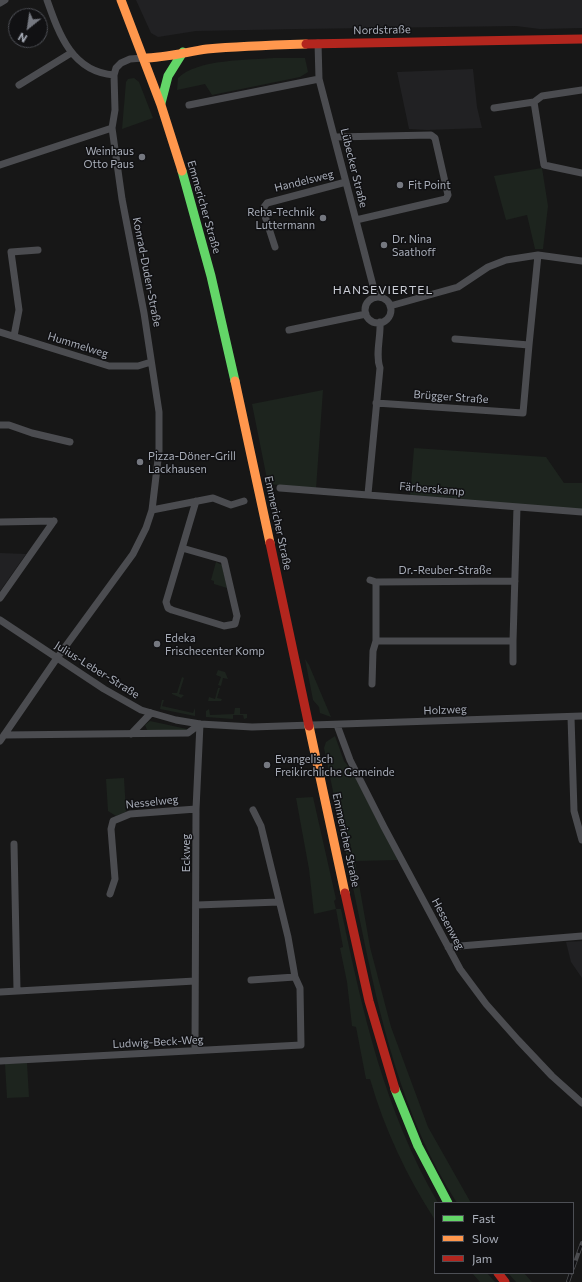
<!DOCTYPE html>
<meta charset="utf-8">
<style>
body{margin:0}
#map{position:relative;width:582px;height:1282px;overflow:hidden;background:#171717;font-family:Commissioner,sans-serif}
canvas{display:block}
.legend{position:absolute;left:434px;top:1202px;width:140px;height:72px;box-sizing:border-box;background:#111113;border:1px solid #4d4f55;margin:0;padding:5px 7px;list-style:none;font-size:12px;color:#a8adb8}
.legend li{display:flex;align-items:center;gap:8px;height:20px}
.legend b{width:20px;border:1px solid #4d4f55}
.north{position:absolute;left:8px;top:8px;width:40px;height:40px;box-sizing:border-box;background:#111113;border:1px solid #4d4f55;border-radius:50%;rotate:210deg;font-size:11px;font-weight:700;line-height:16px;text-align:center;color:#a8adb8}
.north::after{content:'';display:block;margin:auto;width:14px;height:18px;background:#757880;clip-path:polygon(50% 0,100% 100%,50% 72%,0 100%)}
</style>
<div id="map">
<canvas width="582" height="1282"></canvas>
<ul class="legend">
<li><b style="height:5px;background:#63d668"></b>Fast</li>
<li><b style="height:5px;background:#ff974d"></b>Slow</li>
<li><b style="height:5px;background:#b3261e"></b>Jam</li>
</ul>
<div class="north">N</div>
</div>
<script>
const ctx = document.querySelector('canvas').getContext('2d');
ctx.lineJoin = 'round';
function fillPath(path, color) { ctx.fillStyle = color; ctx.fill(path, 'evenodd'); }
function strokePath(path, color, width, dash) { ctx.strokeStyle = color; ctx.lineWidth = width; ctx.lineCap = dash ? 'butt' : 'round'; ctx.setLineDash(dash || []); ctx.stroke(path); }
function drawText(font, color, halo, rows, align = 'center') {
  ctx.font = font + ' Commissioner,sans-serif'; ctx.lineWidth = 3; ctx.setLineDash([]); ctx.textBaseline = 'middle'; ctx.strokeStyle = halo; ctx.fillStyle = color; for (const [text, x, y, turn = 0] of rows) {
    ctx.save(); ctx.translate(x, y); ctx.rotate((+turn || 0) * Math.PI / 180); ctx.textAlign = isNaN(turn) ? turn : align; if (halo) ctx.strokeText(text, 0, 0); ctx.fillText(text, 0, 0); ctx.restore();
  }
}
fillPath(new Path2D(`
 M136 0H582V28L540 29 516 26 298 29 196 31 158 37 151 33Z
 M473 69 477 107 482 128 427 130 409 129 397 72Z
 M0 553 26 554 0 591Z
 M582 941V978L571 962 566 942Z`), '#212123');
fillPath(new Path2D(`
 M274 58H305L308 72 300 77 212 95 205 84 177 90 178 78C197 59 249 60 274 58Z
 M134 78 139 82 153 118 122 129 126 82 128 79Z
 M542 168 548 206 543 249H535L527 215 506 220 494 176Z
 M323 390 316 489 268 484 252 404Z
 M414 448 546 457 564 483H582V510L410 496Z
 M216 562 222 565 227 588 214 584V581L211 580Z
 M305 659 309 665 331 717 320 713 319 707 313 700Z
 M218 670 225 672 228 679 223 678 221 686 218 685 221 677 216 675Z
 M182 677 184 678 179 694 184 695 181 698 172 694V693H177Z
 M218 688H220L217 698 222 699 221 701H208L209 697 215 699Z
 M162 700H164L162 706 193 713 195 708V716L160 709Z
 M235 708H240V714H247V718L244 719 243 715H233V719L206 717V711L209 709 210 715 234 714Z
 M150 721 187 729 189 731 148 732 145 725Z
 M335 736 344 761 352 771 398 860 355 861 370 947 391 1027 428 1127 471 1203H457C402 1117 380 1019 360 921 348 863 336 806 324 748L326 742Z
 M124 778 126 812 116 816 108 811 106 779Z
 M313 797 336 899 334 901 336 909H341C363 1014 384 1109 438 1203H435V1220C407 1177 384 1128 370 1079H366L356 1027 352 1026 347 982 340 948 343 947 336 909 314 914 309 869 296 798Z
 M27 1063 29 1097 7 1098 5 1064Z
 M472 1273H487L495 1282H480Z
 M508 1273H524L532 1282H516Z`), '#1d241e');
strokePath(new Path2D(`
 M47 0C59 34 72 72 114 75
 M0 3 5 0
 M318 43 319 79 376 297
 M19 85 71 53
 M534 102 542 96 582 90
 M189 105 319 79
 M494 108 534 102 544 165 582 173
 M335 137 431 135 435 138 448 195 446 199 356 220
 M0 165 112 128
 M275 247 264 213V207L267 203 346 182
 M365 310a13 13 0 1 1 26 0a13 13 0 1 1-26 0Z
 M390 306 458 287 488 267 506 260 538 255 582 261
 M289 330 366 314
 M0 332 109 366H138L151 362
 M14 336 19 310 11 252 38 250
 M455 339 529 345 538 255
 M376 403 523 413 529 345
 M0 425H9L32 433 70 442
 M280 488 582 512
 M368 494 380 368C375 354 381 337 380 322
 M152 510 213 498 231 505 244 501
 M0 522 54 521
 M182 548 224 560 237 616 235 624 224 626 172 610 168 608 166 602 196 501
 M370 580 376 582 515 581
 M0 598 54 521
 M0 620 104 689 141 710 176 720 200 724 252 727 582 716
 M376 641H513L517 507
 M513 662V641
 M372 684 373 651 376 641V582
 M571 717 574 811 582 840
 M337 725 350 760 384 827 460 969 486 1004 518 1040 552 1076 582 1103
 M131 734 151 713
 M4 735 188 733 200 724
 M0 741 57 658 133 554 146 528 152 510 159 451V412L144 313 122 199 112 128 115 110 114 75 116 68 121 63 130 59 143 58
 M14 844 17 990
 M110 894 115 879 111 829 113 821 130 814 196 809
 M197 905 279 902
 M448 947 582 936
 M251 980 295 977
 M0 992 195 981
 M195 1050 196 809 200 724
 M0 1061 301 1045 300 988 295 977 288 937 261 826 253 810`), '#4b4c50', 7);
strokePath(new Path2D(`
 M161 103 168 76 183 52
 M182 171 211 276 235 381
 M395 1089 418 1146 448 1203`), '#63d668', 9);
strokePath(new Path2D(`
 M121 0 161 105 182 171
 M143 58C165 58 186 52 207 49 240 46 273 45 306 44
 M235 381 270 543
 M309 726 345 893`), '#ff974d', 9);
strokePath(new Path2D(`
 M306 44 582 39
 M270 543 309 726
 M345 893 369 1001 395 1089
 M498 1273 505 1282`), '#b3261e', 9);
const rail = new Path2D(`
 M573 1268 582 1243
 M568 1282 571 1273`);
strokePath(rail, '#4b4c4f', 4);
strokePath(rail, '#111113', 2.5, [8]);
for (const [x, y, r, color] of [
 [142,157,4,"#757880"],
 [400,185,4,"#757880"],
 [323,218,4,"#757880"],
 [384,245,4,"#757880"],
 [140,462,4,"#757880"],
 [157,644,4,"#757880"],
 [267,765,4,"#757880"]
]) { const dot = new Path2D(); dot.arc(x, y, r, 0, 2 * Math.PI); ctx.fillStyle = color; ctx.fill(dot); strokePath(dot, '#111113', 1.5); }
drawText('11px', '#a8adb8', '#111113', [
 ["Nordstraße",382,30,-1],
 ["Lübecker Straße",354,168,76],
 ["Handelsweg",304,181,-14],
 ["Emmericher Straße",204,207,74],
 ["Konrad-Duden-Straße",147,272,79],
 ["Hummelweg",78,345,17],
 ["Brügger Straße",451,397,4],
 ["Färberskamp",432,489,5],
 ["Emmericher Straße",278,523,78],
 ["Dr.-Reuber-Straße",445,570],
 ["Julius-Leber-Straße",97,670,32],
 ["Holzweg",445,710,-2],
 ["Nesselweg",152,802,-6],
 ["Emmericher Straße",346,840,78],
 ["Eckweg",186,853,-90],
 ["Hessenweg",448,924,62],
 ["Ludwig-Beck-Weg",158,1042,-3]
]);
drawText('11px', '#a8adb8', '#111113', [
 ["Weinhaus",134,151,"right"],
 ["Otto Paus",134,164,"right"],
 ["Fit Point",408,185],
 ["Reha-Technik",315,212,"right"],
 ["Luttermann",315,225,"right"],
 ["Dr. Nina",392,239],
 ["Saathoff",392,252],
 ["Pizza-Döner-Grill",148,456],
 ["Lackhausen",148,469],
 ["Edeka",165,638],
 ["Frischecenter Komp",165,651],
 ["Evangelisch",275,759],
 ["Freikirchliche Gemeinde",275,772]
], 'left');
ctx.letterSpacing = '1px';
drawText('12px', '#c9ccd4', '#111113', [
 ["HANSEVIERTEL",383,290]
]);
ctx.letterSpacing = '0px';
</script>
